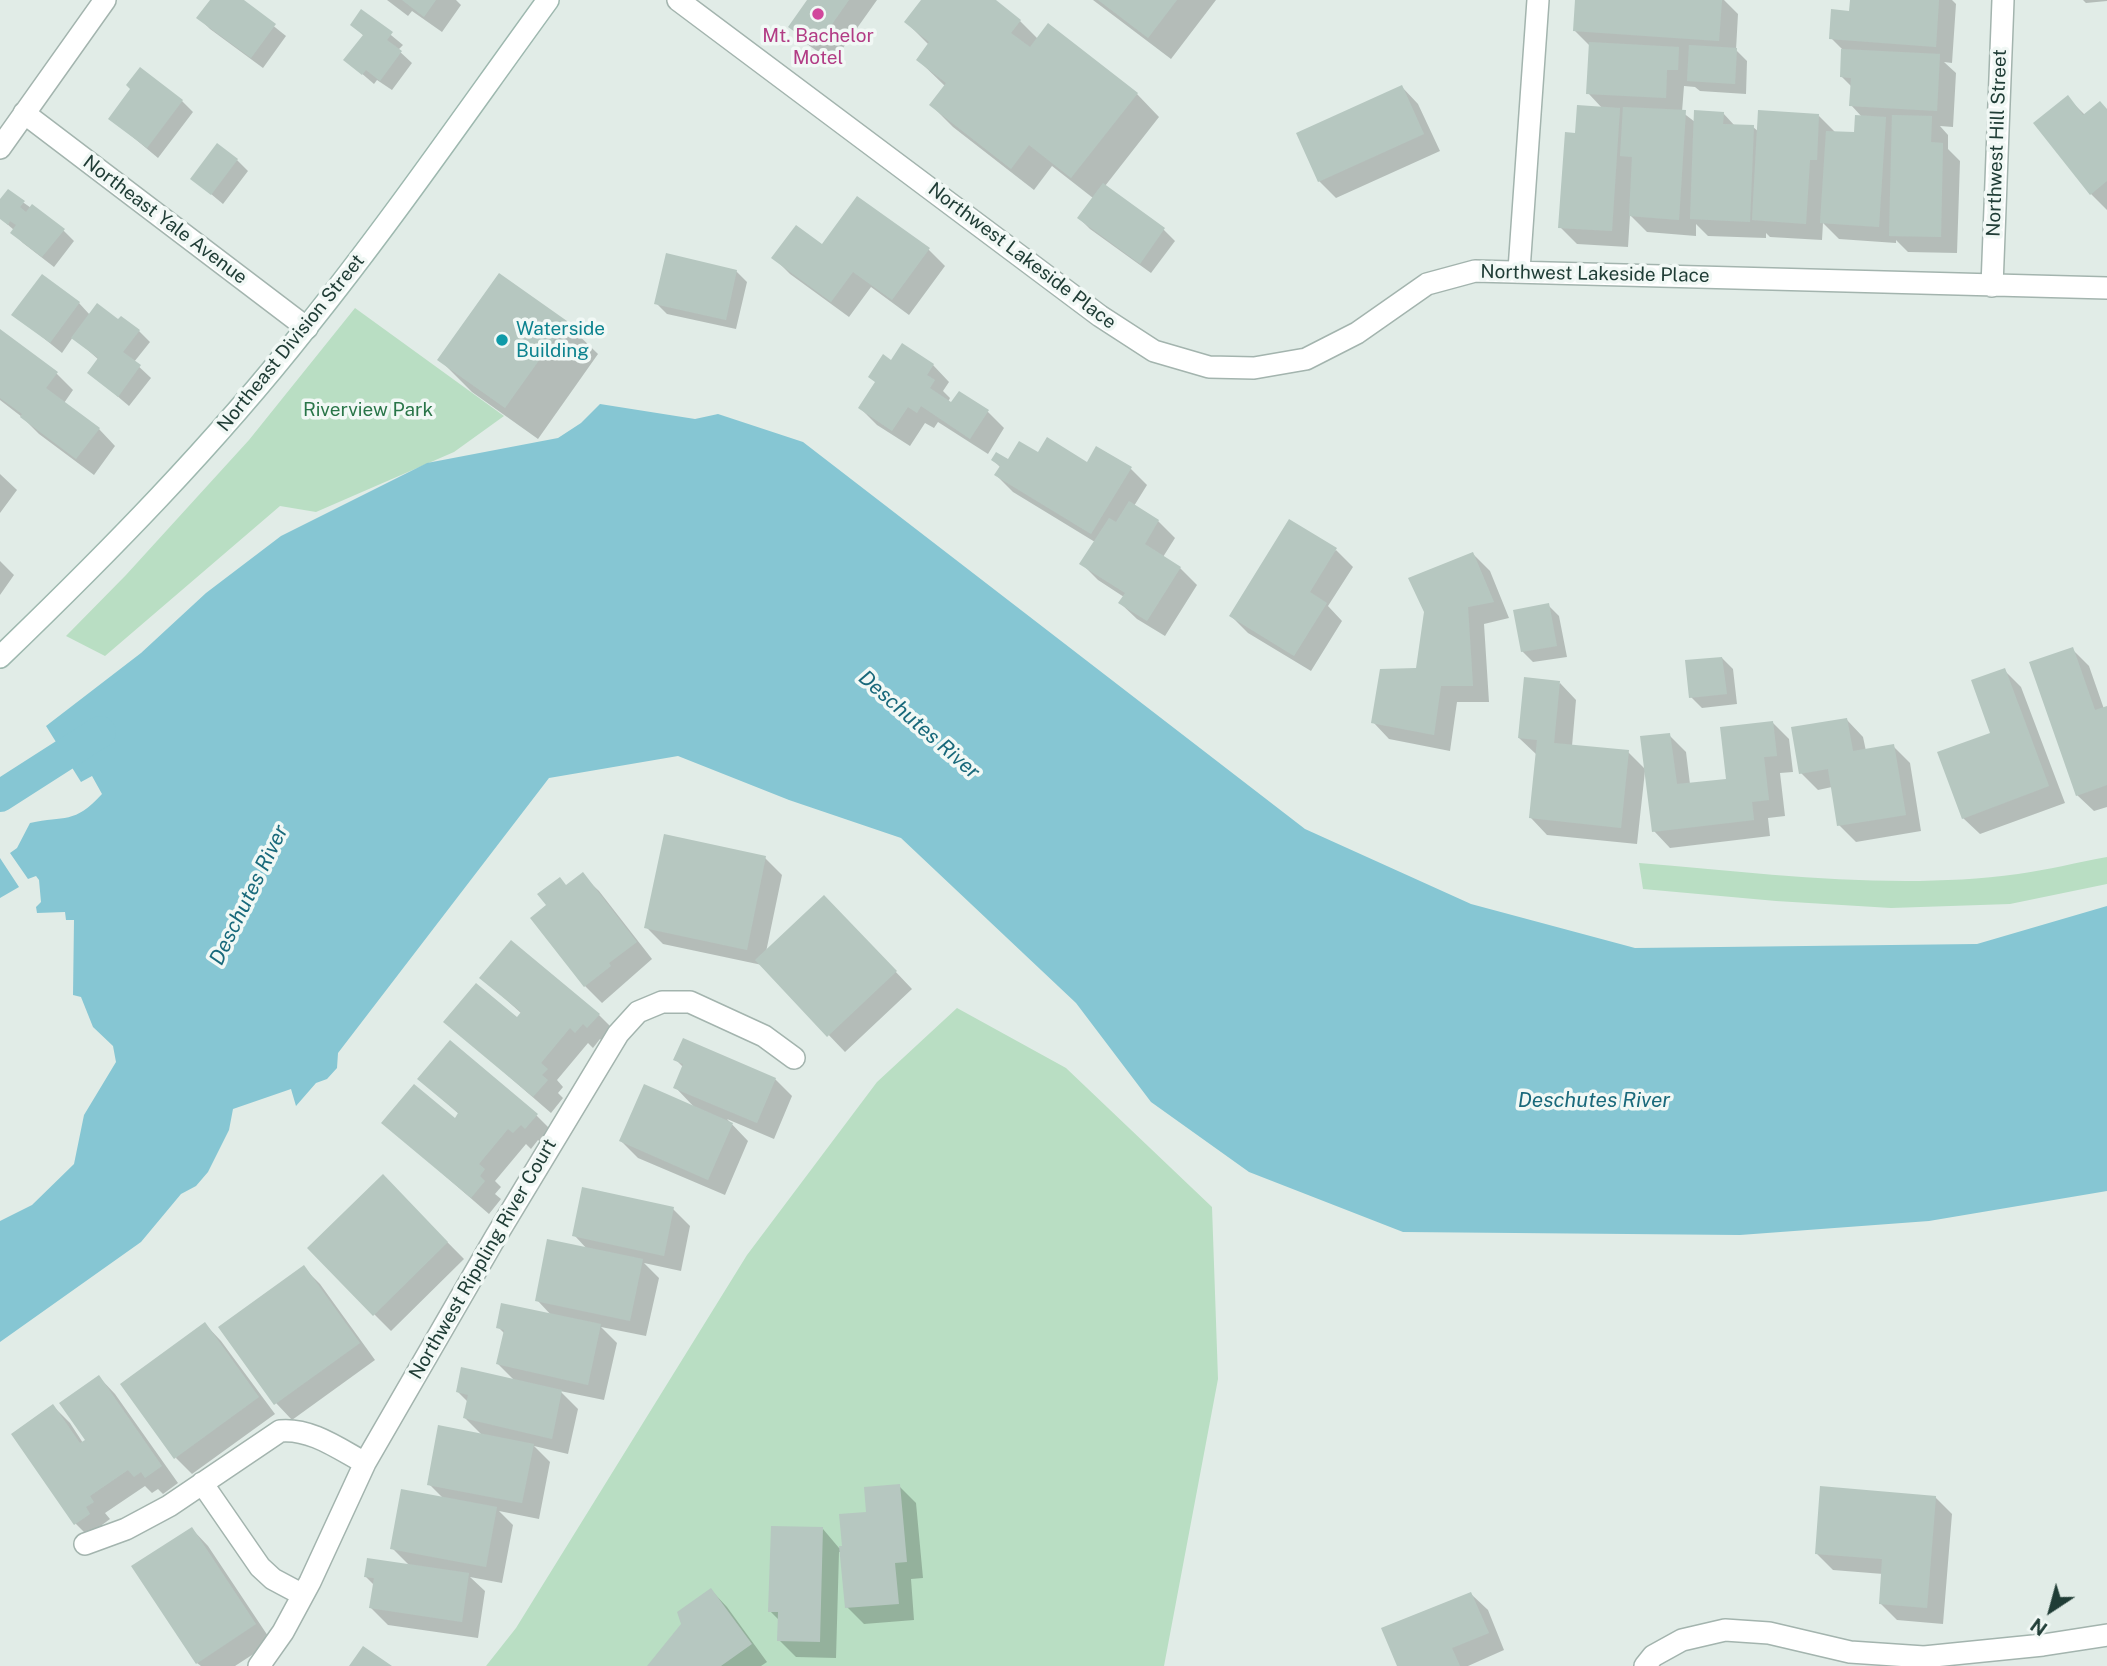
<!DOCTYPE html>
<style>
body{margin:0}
#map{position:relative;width:2107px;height:1666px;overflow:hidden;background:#e1ece7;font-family:"Public Sans",sans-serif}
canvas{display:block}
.north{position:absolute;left:2016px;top:1575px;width:70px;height:70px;-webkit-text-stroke:5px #f1f8f5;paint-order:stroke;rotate:216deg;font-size:19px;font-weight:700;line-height:28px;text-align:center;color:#203d36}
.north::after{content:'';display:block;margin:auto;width:24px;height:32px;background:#203d36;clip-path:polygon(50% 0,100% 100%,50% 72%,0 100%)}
</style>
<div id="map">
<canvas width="2107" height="1666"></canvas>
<div class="north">N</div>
</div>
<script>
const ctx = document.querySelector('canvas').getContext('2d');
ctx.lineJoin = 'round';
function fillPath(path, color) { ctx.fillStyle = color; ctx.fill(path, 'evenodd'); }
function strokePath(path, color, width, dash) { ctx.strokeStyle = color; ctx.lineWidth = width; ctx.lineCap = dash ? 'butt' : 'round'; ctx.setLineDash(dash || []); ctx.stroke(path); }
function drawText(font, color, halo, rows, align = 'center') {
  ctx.font = font + ' "Public Sans",sans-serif'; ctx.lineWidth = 7; ctx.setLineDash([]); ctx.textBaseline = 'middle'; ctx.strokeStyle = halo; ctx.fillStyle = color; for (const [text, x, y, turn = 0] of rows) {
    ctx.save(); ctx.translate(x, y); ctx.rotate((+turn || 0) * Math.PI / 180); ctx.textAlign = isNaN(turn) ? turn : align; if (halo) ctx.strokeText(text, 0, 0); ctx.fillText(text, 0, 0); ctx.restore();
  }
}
fillPath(new Path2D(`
 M355 308 504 416 454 452 316 512 280 506 105 656 66 636 126 575 249 440Z
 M2107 857V884L2010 904 1891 908 1776 901 1643 889 1639 863C1764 873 1893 891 2018 874 2048 870 2078 862 2107 857Z
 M957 1008 1066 1068 1212 1207 1218 1379 1164 1666H486L516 1628 747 1255 877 1082Z`), '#b9dec3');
fillPath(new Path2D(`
 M600 404 695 419 718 414 803 442 1305 829 1471 904 1635 948 1977 944 2107 906V1191L1929 1221 1740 1235 1403 1232 1249 1172 1151 1102 1076 1003 901 838 789 800 678 756 549 778 338 1053 337 1068 327 1079 316 1083 296 1106 291 1089 233 1109 229 1130 208 1172 196 1186 181 1194 141 1242 0 1342V1221L32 1205 74 1164 84 1115 116 1062 113 1046 93 1027 81 997 73 995 74 920H66L65 912 37 913 36 907 41 902 39 880 36 876 28 879 10 853 17 848 30 823C65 815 74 825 102 794L92 776 81 782 46 726 141 653 206 593 281 536 427 463 558 438 581 423Z
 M0 858 19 887 0 898Z`), '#86c6d3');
fillPath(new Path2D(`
 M212 0H241L286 36 263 68 210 29 199 18Z
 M387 0H456L461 5 442 32 412 11 408 16Z
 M809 0H877L833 62 807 44 790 27Z
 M924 0H993L1020 21 1038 39 1137 94 1159 117 1105 186 1164 230 1175 241 1151 273 1090 229 1079 218 1093 198 1052 166 1034 190 953 127 931 105 945 86 918 60 929 45 906 22Z
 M1093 0H1216L1171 59Z
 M1576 0H1724L1738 14 1736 50 1747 61 1746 94 1700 91 1695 87 1684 86 1682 112 1695 122 1723 113 1735 126 1753 127 1759 132 1819 116 1836 133 1856 134 1862 117 1851 105 1852 87 1841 76 1843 50 1831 38 1851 13 1852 0H1952L1956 4 1952 63 1944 62 1956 73 1953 127 1940 126 1948 135V149L1960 161 1957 253 1908 252 1896 240V243L1839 239 1823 223 1822 240 1770 237 1766 233V238L1708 236 1696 224V236L1647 232 1630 215 1628 247 1577 244 1560 227 1577 135 1603 109 1588 93 1590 46 1574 30Z
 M2083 0H2107V1L2086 3Z
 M362 11 403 45 398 50 412 63 392 90 377 80 374 84 346 60 364 36 352 24Z
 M1402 87 1418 104 1440 151 1336 198 1319 181Z
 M132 90 182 101 193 112 158 158 110 118Z
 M2067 97 2085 115 2107 110V210L2091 194Z
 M237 160 248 171 223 204 193 179Z
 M858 198 929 250 945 266 909 315 871 287 849 317 790 274 773 257 822 246Z
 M0 202 24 203 63 230 74 241 54 267 23 243 13 233 14 230 0 218Z
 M736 271 747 282 736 329 667 314 656 303Z
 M42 277 79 303 90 315 119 321 139 331 150 342 134 362 151 378 129 406 90 373 99 360 73 337 62 353 14 314Z
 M565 322 598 354 538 439 472 392 439 359Z
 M0 332 57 374 73 390 64 403 99 429 115 446 94 475 39 434 22 417 0 400Z
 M891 362 933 365 949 382 943 391 950 398 948 402 988 412 1004 428 988 454 938 422 934 428 925 423 910 446 877 425 860 408Z
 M1038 454 1088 464 1130 468 1147 485 1134 506 1158 521 1175 538 1163 557 1180 568 1197 585 1165 636 1137 619 1120 603 1124 597 1098 580 1082 564 1095 542 1013 492 996 475 1001 468 993 460 1008 462Z
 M0 474 17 490 0 513Z
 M1336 550 1353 567 1328 606 1342 621 1311 671 1248 633 1231 616Z
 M1473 554 1490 571 1509 618 1484 624 1489 702H1457L1450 751 1389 739 1373 722 1418 670Z
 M0 561 14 575 0 595Z
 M1548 605 1559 616 1567 657 1533 662 1522 651Z
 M2072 649 2089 666 2104 709 2107 708V807L2094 811 2077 795Z
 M1722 658 1733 669 1737 704 1702 708 1691 697Z
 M2004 670 2021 687 2065 803 1980 834 1963 818 1992 734Z
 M1560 683 1576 700 1572 746 1628 752 1646 770 1669 735 1686 752 1690 784 1728 780 1772 722 1789 739 1793 772 1780 773 1785 816 1768 818 1770 836 1670 848 1654 831 1645 771 1637 844 1547 835 1531 818 1537 755 1519 738Z
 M1847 720 1863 737 1866 751 1893 746 1910 763 1921 831 1856 842 1839 825 1832 787 1818 790 1801 773Z
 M765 858 782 875 766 952 841 914 912 989 845 1052 762 965 663 944 646 927Z
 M582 875 599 891 652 959 602 1003 585 986Z
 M482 978 599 1015 615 1031 605 1043 600 1039 593 1048 588 1043 557 1080 563 1087 558 1093 563 1098 551 1113 446 1022 517 1020 522 1014Z
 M676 1060 775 1079 792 1096 774 1139 727 1119 748 1141 725 1195 638 1158 621 1141 696 1109 675 1087 684 1068Z
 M420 1079 536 1115 553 1132 543 1144 538 1140 531 1149 526 1144 495 1181 501 1187 495 1194 501 1199 489 1214 384 1123 455 1120 460 1115Z
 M383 1177 464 1259 391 1331 309 1249Z
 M673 1209 690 1226 681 1271 644 1263 659 1278 646 1336 601 1327 617 1343 604 1400 560 1391 578 1409 568 1454 534 1446 550 1462 539 1519 499 1511 513 1525 502 1583 470 1577 485 1591 478 1638 388 1625 371 1608 374 1585 366 1577 410 1566 392 1548 443 1498 429 1484 482 1435 465 1418 468 1402 458 1392 515 1381 498 1364 505 1334 498 1327 552 1316 537 1300 588 1250 574 1235Z
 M303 1267 320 1284 375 1360 292 1420 276 1403Z
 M205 1324 221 1341 275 1414 192 1474 176 1458Z
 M99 1377 115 1394 178 1483 163 1494 158 1489 152 1493 145 1486 105 1513 110 1519 102 1525 106 1531 92 1540 76 1524 53 1406 70 1423 83 1443 87 1440Z
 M899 1486 916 1503 923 1578 911 1579 914 1620 864 1624 847 1607 842 1552H839L836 1658 796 1657 779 1640 780 1621 770 1611 823 1529 839 1548 844 1547 868 1514Z
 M1935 1497 1952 1514 1943 1624 1897 1620 1880 1603 1883 1574 1833 1570 1816 1553Z
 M192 1529 208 1546 272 1642 235 1666H201L197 1663Z
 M711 1590 727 1607 767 1662 761 1666H649Z
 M1471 1594 1488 1610 1504 1650 1468 1666H1399Z`), '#0003');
strokePath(new Path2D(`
 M0 796 100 732`), '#86c6d3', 32);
fillPath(new Path2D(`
 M210 0H244L276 24 251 58 196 18Z
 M402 0H436L424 17Z
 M807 0H849L816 47 788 27Z
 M921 0H996L1021 20 1011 33 1030 47 1048 23 1138 93 1071 178 1029 145 1011 169 929 105 946 83 916 60 929 42 904 22Z
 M1098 0H1177L1148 38Z
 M1575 0H1722L1719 41 1573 31Z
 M1850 0H1939L1936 47 1829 39 1831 9 1849 11Z
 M361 9 393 32 387 40 402 51 380 81 366 70 362 75 343 60 363 35 350 25Z
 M1589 42 1679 47 1678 70H1667L1666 98 1586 94Z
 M1689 45 1737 48 1735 84 1687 81Z
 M1841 49 1940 54 1937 111 1849 106 1851 78 1840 77Z
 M140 67 183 100 147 148 108 119 130 89 126 85Z
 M1402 85 1424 134 1318 182 1296 133Z
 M2068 95 2083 115 2100 101 2107 109V181L2090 195 2033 123Z
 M1577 105 1620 108 1612 231 1558 228 1565 132 1575 133Z
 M1623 107 1686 110 1679 220 1629 216 1632 157 1620 156Z
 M1694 110 1724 112 1723 124 1754 125 1750 222 1690 219Z
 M1758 110 1819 114 1817 160H1810L1806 224 1752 220Z
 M1855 115 1886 117 1879 227 1820 223 1826 131 1854 132Z
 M1892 115 1932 116 1931 142 1943 143 1941 237 1889 236Z
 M217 143 238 159 211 195 190 179Z
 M1103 183 1165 228 1140 264 1077 218Z
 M8 189 25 201 20 207 26 212 32 204 65 229 42 257 10 233 16 225 10 221 8 225 0 219V199Z
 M857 196 930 248 892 300 853 272 831 302 771 258 796 225 822 244Z
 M666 253 737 270 726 320 654 304Z
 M499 273 567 321 505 408 437 360Z
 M42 274 80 302 50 343 11 315Z
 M97 303 118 319 121 316 140 330 123 352 141 365 118 397 87 373 98 358 71 338Z
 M0 329 58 372 46 388 100 428 76 459 20 417 22 414 0 398Z
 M902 343 934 364 927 375 935 380 930 388 951 402 959 391 989 410 970 439 921 406 917 413 908 407 892 431 858 408 875 382 868 377 883 354 891 360Z
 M1047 437 1087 462 1096 446 1132 467 1091 534 994 475 1000 466 991 460 996 452 1008 459 1019 441 1038 452Z
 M1129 501 1159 520 1145 544 1181 567 1147 621 1118 603 1125 593 1079 564 1109 518 1116 522Z
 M1289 519 1337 548 1310 592 1327 603 1294 656 1229 616Z
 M1473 552 1494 602 1468 607 1473 686H1441L1434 735 1371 723 1380 669 1416 668 1424 612 1408 578Z
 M1549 603 1557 646 1521 652 1513 610Z
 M2073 647 2095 710 2107 706V785L2076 796 2029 662Z
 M1722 657 1727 694 1689 698 1685 660Z
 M2005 668 2049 786 1962 819 1937 752 1990 733 1971 680Z
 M1524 677 1560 681 1554 743 1629 750 1621 828 1529 818 1537 740 1518 738Z
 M1847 718 1853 751 1894 744 1906 815 1837 826 1828 769 1799 774 1791 727Z
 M1773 721 1777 756 1764 757 1769 800 1752 802 1754 820 1652 832 1640 736 1670 733 1677 784 1726 779 1720 727Z
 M664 834 766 856 747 950 644 928Z
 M583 872 637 942 609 963 611 966 584 987 530 918 546 905 537 894 560 877 566 885Z
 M824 895 897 971 827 1037 755 960Z
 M511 940 600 1014 587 1028 583 1024 575 1033 570 1028 541 1063 548 1069 542 1075 548 1080 533 1097 443 1022 476 983 517 1017 521 1012 479 978Z
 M683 1038 776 1078 757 1123 673 1088 683 1064 673 1060Z
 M450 1040 538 1114 525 1129 521 1125 513 1133 508 1129 479 1164 485 1169 480 1176 485 1181 471 1198 381 1123 414 1084 455 1118 458 1113 417 1079Z
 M644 1084 733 1123 708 1180 619 1141Z
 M383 1174 448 1242 373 1316 307 1248Z
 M582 1187 674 1207 664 1256 572 1236Z
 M547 1239 643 1259 630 1321 535 1301Z
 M304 1265 360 1343 274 1405 218 1327Z
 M501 1303 601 1324 588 1385 496 1364 504 1330 496 1328Z
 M205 1322 259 1397 174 1459 120 1384Z
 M461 1367 562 1390 552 1439 463 1418 468 1395 456 1392Z
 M99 1375 162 1466 145 1478 141 1472 134 1477 128 1470 90 1496 94 1502 86 1507 90 1514 74 1525 11 1434 53 1404 80 1443 85 1440 59 1403Z
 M438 1425 534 1444 522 1503 427 1485Z
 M900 1484 907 1562 895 1563 899 1604 845 1608 839 1546H842L839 1514 866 1512 864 1487Z
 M1820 1486 1936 1496 1927 1608 1879 1604 1882 1559 1815 1554Z
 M401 1489 497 1507 486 1567 390 1549Z
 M771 1526 823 1527 820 1642 777 1641 778 1612H768Z
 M192 1527 256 1624 196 1664 131 1566Z
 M367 1558 469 1573 462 1622 369 1608 374 1578 364 1577Z
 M711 1588 752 1644 721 1666H647L681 1624 677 1612Z
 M1471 1592 1489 1633 1452 1648 1460 1666H1397L1381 1628Z
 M363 1646 392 1666H349Z`), '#b6c7c0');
const street = new Path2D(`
 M678 0 1100 316 1154 351 1209 367 1254 368 1306 359 1357 333 1427 284 1475 271 2107 288
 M24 113 307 328
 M0 148 105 0
 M1519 270 1538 0
 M1992 286 2003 0
 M202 1483 260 1567 273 1579 303 1595
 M85 1544 126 1529 169 1506 280 1431C311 1428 339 1449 365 1463
 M259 1666 283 1632 310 1582 365 1463 495 1238 618 1034 638 1012 662 1002H690L764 1036 794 1058
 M1645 1666 1653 1656 1682 1640 1725 1630 1769 1633 1850 1652 1924 1657 2043 1645 2107 1635`);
const secondary = new Path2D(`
 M0 657C108 553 213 446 306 328 391 222 468 110 548 0`);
strokePath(street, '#a3b4ae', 24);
strokePath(secondary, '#9eb8af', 24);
strokePath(street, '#fff', 21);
strokePath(secondary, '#fff', 21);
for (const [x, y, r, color] of [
 [818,14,7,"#d1479c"],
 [502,340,7,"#0f9aa8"]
]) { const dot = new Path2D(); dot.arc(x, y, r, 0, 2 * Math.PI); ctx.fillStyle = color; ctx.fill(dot); strokePath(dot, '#f1f8f5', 2.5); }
drawText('19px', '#b23c85', '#f1f8f5', [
 ["Mt. Bachelor",818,36],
 ["Motel",818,58]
]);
drawText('19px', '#203d36', '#f1f8f5', [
 ["Northwest Hill Street",1997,143,-88],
 ["Northeast Yale Avenue",165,220,37],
 ["Northwest Lakeside Place",1022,256,37],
 ["Northwest Lakeside Place",1595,274,1],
 ["Northeast Division Street",291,343,-51],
 ["Northwest Rippling River Court",483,1259,-60]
]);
drawText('19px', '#0d838f', '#f1f8f5', [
 ["Waterside",516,329],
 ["Building",516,351]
], 'left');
drawText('19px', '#297548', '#f1f8f5', [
 ["Riverview Park",368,410]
]);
drawText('italic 21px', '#19697b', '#f1f8f5', [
 ["Deschutes River",919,725,41],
 ["Deschutes River",249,895,-64],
 ["Deschutes River",1594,1101]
]);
</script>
